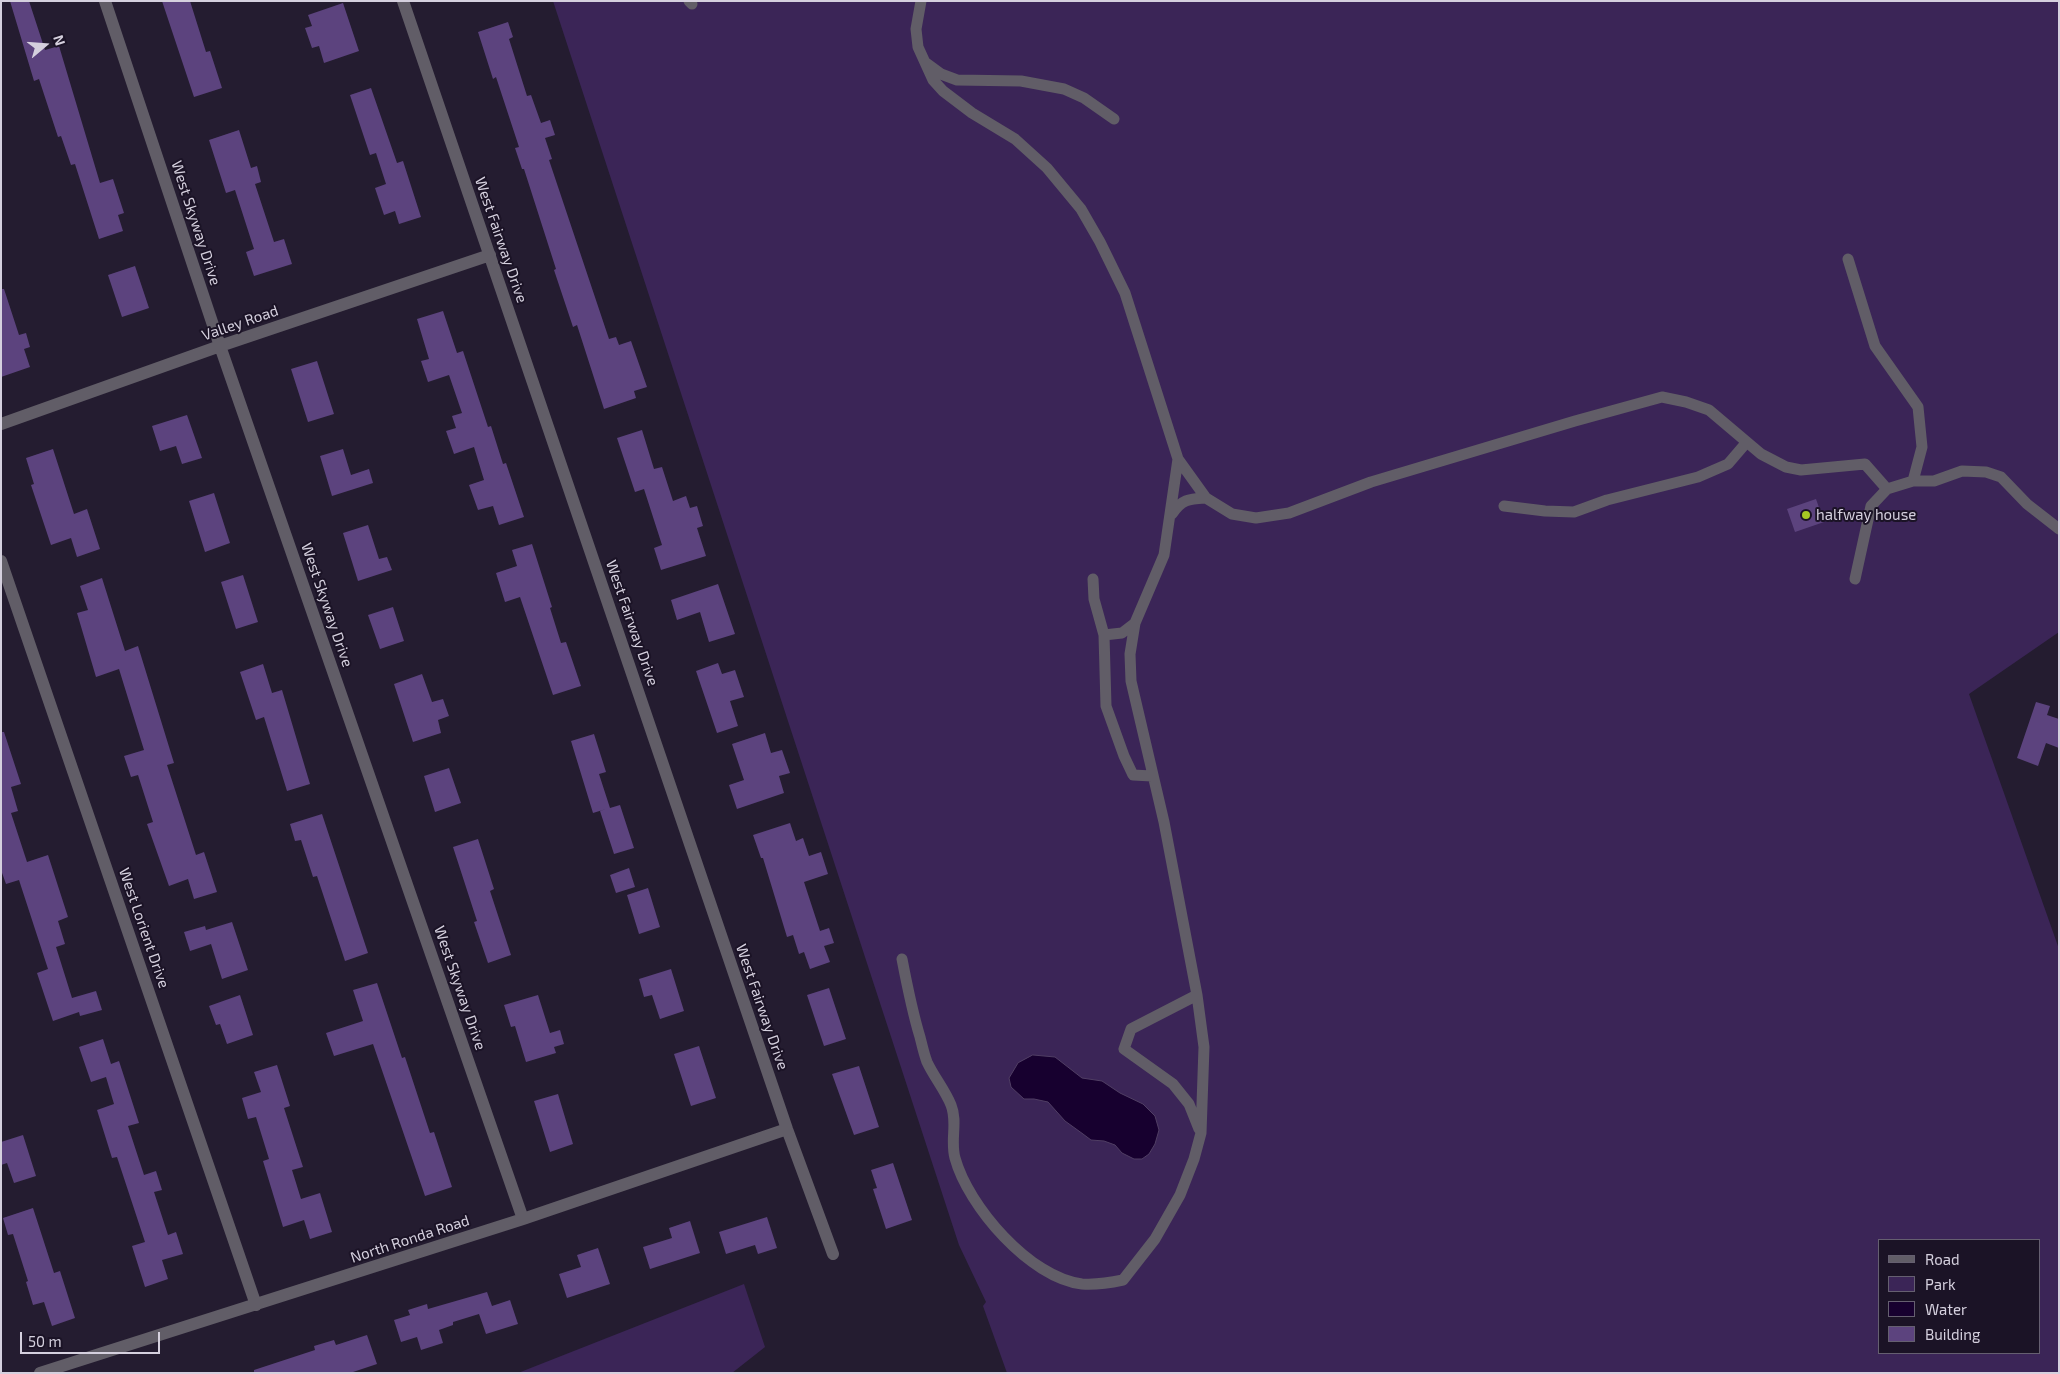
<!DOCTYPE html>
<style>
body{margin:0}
#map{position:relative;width:2060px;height:1374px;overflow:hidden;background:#241c30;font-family:"Exo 2",sans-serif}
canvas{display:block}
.frame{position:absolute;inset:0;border:2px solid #d5d0de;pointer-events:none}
.legend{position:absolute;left:1878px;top:1239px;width:162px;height:115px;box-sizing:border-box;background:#1b1326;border:1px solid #655f70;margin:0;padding:6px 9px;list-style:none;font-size:15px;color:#d5d0de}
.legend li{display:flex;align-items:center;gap:10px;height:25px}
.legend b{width:25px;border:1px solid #655f70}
.north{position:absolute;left:20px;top:20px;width:50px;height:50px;-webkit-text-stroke:4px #1b1326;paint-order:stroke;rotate:72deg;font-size:14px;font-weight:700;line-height:20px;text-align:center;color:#d5d0de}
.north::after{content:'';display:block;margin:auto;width:18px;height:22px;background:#d5d0de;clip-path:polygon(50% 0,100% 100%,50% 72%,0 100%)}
.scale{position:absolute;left:20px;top:1332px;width:140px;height:22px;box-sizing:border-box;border:2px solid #d5d0de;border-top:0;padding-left:6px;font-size:15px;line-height:18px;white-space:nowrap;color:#d5d0de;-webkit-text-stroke:4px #1b1326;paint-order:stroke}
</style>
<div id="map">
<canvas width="2060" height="1374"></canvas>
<div class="frame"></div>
<ul class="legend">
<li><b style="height:6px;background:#615d67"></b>Road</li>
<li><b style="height:14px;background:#3b2557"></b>Park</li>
<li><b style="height:14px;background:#17002f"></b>Water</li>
<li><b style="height:14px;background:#5c437e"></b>Building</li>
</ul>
<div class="north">N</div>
<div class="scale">50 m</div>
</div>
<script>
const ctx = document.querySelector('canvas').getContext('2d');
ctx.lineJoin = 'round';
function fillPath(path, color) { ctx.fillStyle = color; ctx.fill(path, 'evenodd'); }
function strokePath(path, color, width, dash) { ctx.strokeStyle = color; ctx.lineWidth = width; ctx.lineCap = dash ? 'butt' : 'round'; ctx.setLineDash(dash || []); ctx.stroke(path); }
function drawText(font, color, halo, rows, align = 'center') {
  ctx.font = font + ' "Exo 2",sans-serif'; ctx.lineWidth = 4; ctx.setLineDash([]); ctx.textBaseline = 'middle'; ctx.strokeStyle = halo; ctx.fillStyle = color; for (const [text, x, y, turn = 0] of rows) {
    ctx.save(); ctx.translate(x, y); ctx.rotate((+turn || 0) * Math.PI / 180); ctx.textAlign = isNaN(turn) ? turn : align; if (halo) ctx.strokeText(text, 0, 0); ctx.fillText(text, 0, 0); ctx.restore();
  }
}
fillPath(new Path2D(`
 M553 1H2059V632L1969 694 2059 949V1373H1007L983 1306 986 1302 959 1245ZM1879 1240H2039V1353H1879Z
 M744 1284 765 1347 732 1373H518Z`), '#3b2557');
const water = new Path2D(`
 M1033 1055 1055 1057 1082 1078 1102 1081 1120 1093 1143 1104 1155 1116 1159 1130 1155 1144 1149 1154 1142 1159H1134L1122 1153 1115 1145 1104 1141 1091 1140 1083 1134 1065 1121 1048 1102 1034 1099H1024L1011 1087 1009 1078 1018 1063Z`);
fillPath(water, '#17002f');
strokePath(water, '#503e64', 1);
fillPath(new Path2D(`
 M10 1H29L45 50 59 46 100 183 113 179 124 213 118 215 123 231 99 239 75 164 71 165 61 136 58 137 39 79 34 81Z
 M162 1H190L206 52 210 51 222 88 194 97Z
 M343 3 359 51 324 63 319 46 312 48 305 28 312 26 308 15Z
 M508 22 513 37 509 39 527 96 531 95 541 123 550 120 555 135 545 138 552 159 549 160 609 339 616 337 619 345 631 341 647 387 634 391 636 398 604 409 577 325 573 327 554 270 556 269 524 169H522L515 148 519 147 496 77 493 79 478 32Z
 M371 88 397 163 403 161 421 217 399 224 395 211 384 215 375 188 386 184 376 153 370 155 350 95Z
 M239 130 251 168 257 166 261 182 255 184 274 242 284 239 292 264 254 276 246 252 254 249 235 190 226 193 209 140Z
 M135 266 149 308 122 317 108 275Z
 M1 289H4L19 335 26 333 30 347 24 349 30 367 1 377Z
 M443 311 457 353 463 351 488 427 491 426 503 464 506 463 524 517 499 525 493 506 478 510 469 485 484 480 474 447 454 454 446 431 456 428 452 416 462 413 449 375 428 382 421 361 429 359 417 319Z
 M317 361 334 414 308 422 291 369Z
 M187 415 202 458 182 464 176 446 160 451 152 426Z
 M642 430 654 469 662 467 673 501 686 496 690 508 697 506 703 526 697 528 706 556 661 570 654 548 662 545 644 489 635 492 617 438Z
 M53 449 74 514 87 509 100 549 77 557 71 538 51 545 31 485 34 484 26 458Z
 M343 449 351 475 369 469 373 483 332 496 320 456Z
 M214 493 230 543 205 552 189 501Z
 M1816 499 1824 522 1795 532 1787 509Z
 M368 525 379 559 387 557 392 570 358 581 343 533Z
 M532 544 552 607 550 608 561 643 566 642 581 686 553 695 520 597 505 602 496 573 517 566 512 550Z
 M243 575 258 622 236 629 221 582Z
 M102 578 125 651 138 646 174 763 167 765 196 855 204 852 217 892 194 899 188 879 169 886 147 824 153 822 138 775 131 777 124 756 144 750 119 669 96 677 77 613 88 610 80 586Z
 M718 584 735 634 709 642 700 612 677 620 671 600Z
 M393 607 404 641 380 649 368 615Z
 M718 663 722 674 735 670 744 697 730 701 738 726 717 733 696 671Z
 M263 664 272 693 282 690 310 784 287 791 264 717 256 720 240 672Z
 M422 674 432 702 443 699 449 716 438 720 441 733 413 742 394 684Z
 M2036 702 2050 706 2047 715 2059 719V748L2046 743 2038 766 2017 758Z
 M1 732H4L21 784 11 787 18 811 11 813 27 862 48 855 68 917 58 921 65 944 56 947 72 998 96 991 102 1010 80 1016 79 1012 53 1021 37 973 48 969 19 880 6 884 1 870Z
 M765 733 771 753 782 750 790 773 779 776 784 793 737 809 729 785 744 780 732 744Z
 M594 734 606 772 599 774 610 808 620 805 634 848 614 854 600 811 606 809 593 813 571 741Z
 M449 768 461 803 435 812 424 776Z
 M322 814 368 953 345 961 317 876 313 877 301 840 295 841 290 824Z
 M790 823 796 841 803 838 809 856 821 852 828 874 804 882 820 931 829 928 834 943 824 946 830 962 810 969 804 952 799 954 793 935 787 937 763 858H761L753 835Z
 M478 839 494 889 490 891 511 955 488 963 474 922 477 921 453 847Z
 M629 868 635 887 616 893 610 875Z
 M648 888 660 927 639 934 627 895Z
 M232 922 248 970 222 979 211 944 190 951 184 932 205 926 206 930Z
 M671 969 684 1011 660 1019 652 995 644 997 639 979Z
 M377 983 402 1058 405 1057 430 1133 434 1132 452 1187 425 1196 373 1044 334 1056 326 1033 363 1021 353 990Z
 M829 988 846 1039 824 1046 807 995Z
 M240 995 253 1035 227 1044 220 1024 216 1025 209 1006Z
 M538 995 550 1033 560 1030 564 1044 554 1047 556 1053 526 1062 515 1026 511 1027 504 1005Z
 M103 1039 111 1064 119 1061 139 1123 128 1126 144 1175 156 1171 162 1190 154 1192 168 1235 176 1232 183 1254 162 1260 168 1279 145 1287 132 1246 145 1242 117 1157 112 1158 97 1110 114 1104 106 1077 91 1082 79 1047Z
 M699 1046 716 1098 691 1106 674 1054Z
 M277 1065 290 1106 284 1108 303 1167 292 1170 301 1199 320 1193 332 1232 310 1239 304 1220 283 1227 263 1161 269 1159 256 1117 248 1119 242 1098 261 1092 254 1072Z
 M859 1066 879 1127 854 1135 832 1074Z
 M558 1094 573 1144 550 1152 534 1101Z
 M23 1135 36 1176 14 1183 7 1163 1 1165V1142Z
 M893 1163 912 1220 886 1229 873 1189 877 1188 871 1170Z
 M33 1208 54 1273 60 1271 75 1318 52 1326 44 1302 33 1305 26 1282 28 1281 13 1234 8 1235 3 1218Z
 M767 1217 777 1248 758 1254 755 1245 726 1254 719 1232Z
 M690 1221 700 1253 650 1269 643 1247 672 1238 669 1228Z
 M598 1248 610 1284 567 1298 559 1274 581 1267 577 1255Z
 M487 1292 492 1306 510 1300 518 1324 486 1334 479 1314 453 1322V1325L439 1330 443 1343 421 1350 417 1337 401 1342 394 1320 410 1315 408 1310 427 1304 428 1309Z
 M367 1335 377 1364 350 1373H254V1370L315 1350 314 1346 334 1340 336 1345Z`), '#5c437e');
strokePath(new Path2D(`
 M689 1 692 4
 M921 1 916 29 918 47 933 80 943 91 972 113 1015 139 1047 168 1081 209 1100 242 1125 293 1178 459 1206 498 1232 514 1256 518 1289 513 1371 482 1575 421 1662 397 1686 402 1709 410 1761 454 1786 467 1801 470 1865 464 1887 489 1913 481H1934L1962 471 1986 472 2001 477 2027 504 2059 529
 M926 63 941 74 957 80 1021 81 1064 89 1084 98 1114 119
 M1848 259 1875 346 1918 407 1922 447 1913 481
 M1504 506 1545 511 1574 512 1607 500 1698 477 1728 464 1746 443
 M1172 514C1182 499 1189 499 1206 498
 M1093 579 1094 599 1104 635 1106 706 1124 756 1133 775 1152 776
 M1855 579 1871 506 1887 489
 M1104 635 1122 633 1135 623
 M902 959C907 985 912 1011 920 1037 922 1045 924 1054 927 1062 934 1077 945 1090 951 1105 958 1122 950 1140 955 1158 968 1206 1030 1278 1082 1284 1096 1285 1109 1283 1123 1280L1155 1239 1180 1195 1194 1159 1201 1133 1204 1047 1197 995 1164 822 1131 681 1130 654 1135 623 1164 555 1178 459
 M1197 995 1131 1029 1124 1049 1173 1084 1189 1104 1199 1129`), '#615d67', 11);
strokePath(new Path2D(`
 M105 1 220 346 523 1219
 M403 1 787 1129 833 1254
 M1 424 220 346 490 255
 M1 561 256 1305
 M40 1373 523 1219 787 1129`), '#615d67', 12);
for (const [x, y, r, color] of [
 [1806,515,5,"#a5c823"]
]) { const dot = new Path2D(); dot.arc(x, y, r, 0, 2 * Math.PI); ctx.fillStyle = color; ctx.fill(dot); strokePath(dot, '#1b1326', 2); }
drawText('15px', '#d5d0de', '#1b1326', [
 ["West Skyway Drive",196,223,72],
 ["West Fairway Drive",501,240,71],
 ["Valley Road",240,323,-19],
 ["West Skyway Drive",327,605,71],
 ["West Fairway Drive",632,623,71],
 ["West Lorient Drive",144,928,71],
 ["West Skyway Drive",460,988,71],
 ["West Fairway Drive",762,1007,71],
 ["North Ronda Road",410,1239,-18]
]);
drawText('15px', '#d5d0de', '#1b1326', [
 ["halfway house",1816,515]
], 'left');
</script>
